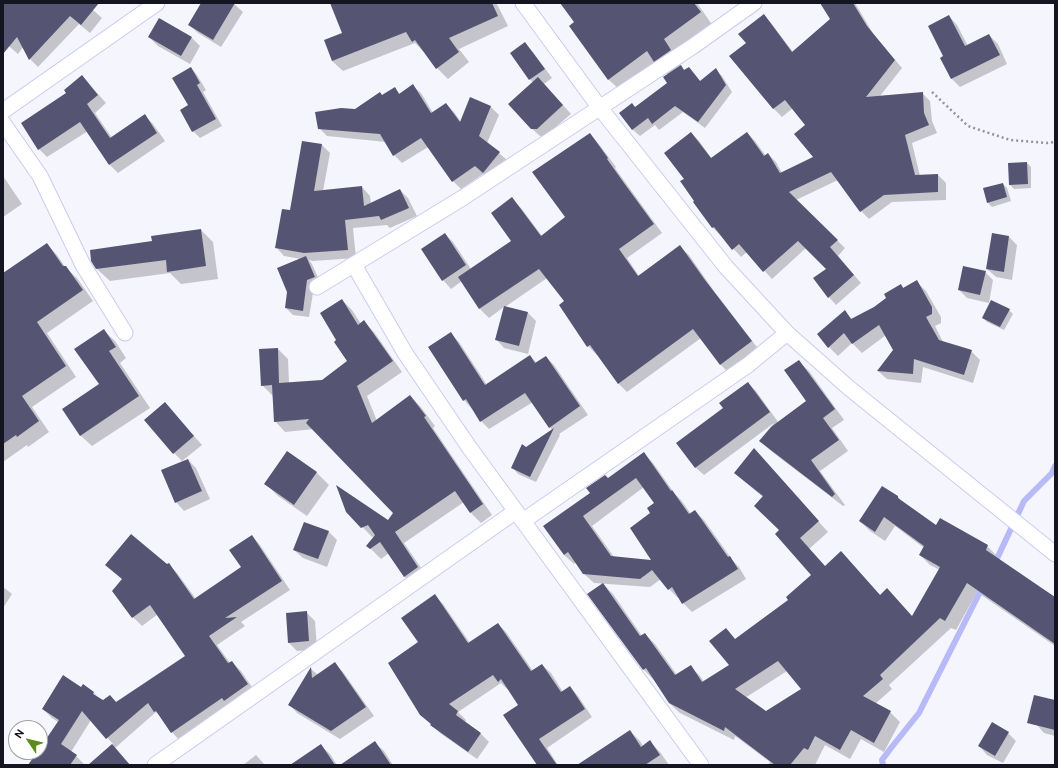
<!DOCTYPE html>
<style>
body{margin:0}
#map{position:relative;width:1058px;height:768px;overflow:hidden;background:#f5f6fd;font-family:Ubuntu,sans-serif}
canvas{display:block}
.frame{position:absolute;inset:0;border:4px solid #151521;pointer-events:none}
.north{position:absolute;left:8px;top:720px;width:40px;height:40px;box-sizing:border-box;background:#fff;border:1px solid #a1a1a6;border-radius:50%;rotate:305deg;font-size:11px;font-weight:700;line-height:16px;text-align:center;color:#151521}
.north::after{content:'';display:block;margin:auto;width:14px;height:18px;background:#5c8a1b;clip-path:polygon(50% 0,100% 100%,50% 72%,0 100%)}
</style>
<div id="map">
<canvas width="1058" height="768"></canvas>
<div class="frame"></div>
<div class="north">N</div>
</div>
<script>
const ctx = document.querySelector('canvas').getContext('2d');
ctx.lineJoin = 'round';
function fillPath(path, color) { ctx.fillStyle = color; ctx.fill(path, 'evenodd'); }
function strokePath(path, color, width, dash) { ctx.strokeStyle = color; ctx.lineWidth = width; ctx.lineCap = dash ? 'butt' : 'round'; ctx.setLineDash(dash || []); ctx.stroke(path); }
fillPath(new Path2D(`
 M3 3H85L102 18 90 33 79 24 38 67 30 59 23 47 18 54 3 41Z
 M202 3H233L243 12 221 47 198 33 189 25Z
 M331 3H496L498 6 508 26 459 49 469 62 448 79 437 68 424 51H423L415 43 343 71 332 61 343 34Z
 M562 3H697L713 26 676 52 683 63 680 65 685 71 689 68 701 82 716 70 722 76 732 92 705 128 683 112 659 130 655 125 640 136 633 130 621 113 635 108 668 83V75L659 65 622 92 609 80 570 26 575 22Z
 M822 3H855L874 35 902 68 880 96 922 93 930 101 932 121 937 133 912 143 920 176 938 175 946 183V200L892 202 869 219 861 211 838 180 796 200 845 248 838 256 861 283 836 305 829 297 827 269 806 248 772 279 747 252 741 257 721 235V236L713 228 695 202 685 179 691 133 699 141 712 159 747 133 755 141 766 156 768 154 776 162 782 173 815 158 807 125 793 108 782 117 774 109 730 56 747 43 763 15 771 23 793 52 831 19Z
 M949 16 957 25 968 46 989 35 998 44 1007 64 960 87 951 78 945 57Z
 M149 37 192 38 200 46 190 64 158 46Z
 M525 44 533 52 552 78 544 84 571 114 545 136H540L531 128 533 83 512 53Z
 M191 68 197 75 206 90 203 92 222 126 200 138 193 131 189 105Z
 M82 76 106 103 95 113 112 138 145 116 153 124 165 141 118 173 110 165 88 131 47 157 39 149 67 93Z
 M413 86 421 93 433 113 446 104 454 112 461 122 471 99 491 107 499 115 487 143 499 153 507 160 492 180 483 174 461 189 453 181 428 147 402 163 394 155 386 142 327 136 319 128 383 96 395 88 400 94Z
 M590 134 598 143 616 167 615 168 633 193 662 233 627 258 639 276 680 247 689 255 714 291 760 351 730 374 721 365 701 338 627 392 618 383 598 354 597 355 588 346 566 301 547 278 505 307 528 313 536 321 528 354 504 348 496 339 504 307 489 318 480 309 462 281 451 289 443 280 445 234 453 242 471 269 512 241V199L521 208 542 236 566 217Z
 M322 145 330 153 323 191 362 187 370 196 371 204 400 190 408 198 417 216 390 228 387 225 353 228 356 258 313 261 309 260 312 264 321 284 314 287 309 317 293 315 286 308 301 259 284 256 276 247 291 212Z
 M1027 163 1031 167V188L1014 189 1010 185Z
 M3 176 22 204 3 217Z
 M1003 184 1007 188 1011 201 992 207 988 203Z
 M201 230 213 242 218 279 181 284 170 273 110 281 97 269 153 242Z
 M993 235 1009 237 1017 245 1012 280 996 277 987 269Z
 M47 244 57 255 66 268 77 278 93 301 47 333 76 377 32 407 49 432 28 447 27 445 3 462V272L4 273Z
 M985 272 993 280 989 303 967 298 959 290Z
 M917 282 926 291 941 317V323L935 326 943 342 971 351 980 360 973 383 923 367 921 383 887 379 878 371 895 350 886 335 862 353 852 343 838 356 829 347 845 312 853 320 875 308 887 298 901 285 904 289Z
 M342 300 352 310 361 324 364 322 374 332 402 372 367 396 377 421 410 396 420 406 435 426 433 428 492 515 481 523 471 513 464 502 404 543 428 578 415 587 405 577 389 553 381 559 368 546 376 536 372 537 347 511 388 521 395 513 314 429 285 432 275 421 273 396 262 385 278 349 288 359 289 383 322 381 349 361 338 340Z
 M1009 310 1013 314 1004 330 987 322 983 318Z
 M103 330 115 341 126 358 120 363 150 408 92 446 80 435 100 385Z
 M451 334 459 342 487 385 530 356 537 363 546 357 554 365 588 415 559 434 560 435 536 482 518 474 512 467 527 448 552 430 533 402 489 429 481 421 473 408 472 409 464 400Z
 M798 361 809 371 844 420 832 428 848 451 820 471 845 505 843 506 771 451 761 441 774 423 704 475 695 467 724 408 747 383 756 391 778 422 807 401Z
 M165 404 202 445 182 461 174 453Z
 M644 454 653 463 675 494 681 500 691 514 695 511 704 520 733 561 739 567 746 579 692 612 683 603 680 597 678 598 669 589 661 579 650 587 594 583 584 574 576 562 574 564 564 555 591 493 608 479ZM644 487 655 503 652 514 653 561 614 557 592 526Z
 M188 460 196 468 210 499 184 511 176 502Z
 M763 460 828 532 809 549 825 567 841 552 880 595 913 617 940 570 930 565 920 555 924 548 895 526 885 541 870 531 860 521 898 497 903 503 936 527 987 546 997 556 996 558 1055 598V646L977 592 956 630 951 628 889 685 892 689 875 704 890 712 900 722 884 752 861 739 850 759 825 745 815 765H768L770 762 735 736 734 740 680 713 669 703 654 680 644 670 589 594 603 584 613 594 642 636 645 634 655 644 677 675 690 666 700 676 704 682 730 665 726 629 736 640 790 601 813 575 780 530 763 497 745 482 735 473ZM787 671 802 689 766 712 745 698Z
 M316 472 329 485 307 516 278 496 266 484Z
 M328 531 337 540 327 567 303 558 294 550Z
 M252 536 260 545 290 590 241 622 245 626 217 645 230 663 232 662 241 671 256 693 180 741 172 732 162 718 156 712 115 748 130 765H102L97 758 113 744 91 720 71 752 76 756 85 765H29L38 752H40V749L58 722 52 718 43 709 82 688 83 686 94 693 103 702 117 703 186 656 158 614 142 626 133 617 123 580 106 564 167 566 169 565 177 573 196 599 242 568Z
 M3 587 12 594 3 608Z
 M435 596 443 604 470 643 498 624 506 632 533 671 542 665 551 673 563 692 570 687 578 696 592 717 547 748 558 765H538L519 706 508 688 507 689 501 683 458 712 466 720 465 722 481 734 489 742 477 759 440 733 421 714 419 643Z
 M306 612 315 621 317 649 297 651 289 643Z
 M335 664 343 672 374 716 340 739 297 713 289 704 311 669 318 675Z
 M1055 701V736L1044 733 1036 724Z
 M630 731 640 741 643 746 650 742 660 752 669 765H579Z
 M1008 733 1016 741 1003 763 987 755 979 746Z
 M374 742 384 751 393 765H342Z
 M320 745 330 754 337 765H292Z
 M256 755 265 765H243Z`), '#0003');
strokePath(new Path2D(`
 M994 565 1024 501 1052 473 1055 466
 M883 765 882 760 891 748 919 713 983 586`), '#b8b9f7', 6);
fillPath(new Path2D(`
 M3 3H99L81 25 70 16 29 60 17 37 3 54Z
 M201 3H235L213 40 188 25Z
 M330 3H492L498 16 449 38 459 52 436 69 415 40 412 42 406 32 332 61 324 40 342 33Z
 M560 3H694L701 12 664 39 671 50 654 62 647 51 608 80 569 26 574 22Z
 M820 3H853L867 26 895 60 866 97 923 92 924 113 929 125 905 135 915 175 938 174V192L884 195 860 212 831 172 789 192 838 240 830 247 854 275 828 298 813 278 826 269 798 241 763 272 739 244 732 250 714 227 712 228 693 202 694 201 680 181 684 179 664 153 691 132 711 158 747 132 764 156 768 153 780 173 813 157 794 134 805 125 785 100 773 109 729 56 746 43 738 34 764 14 792 52 830 19Z
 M949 15 965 46 989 34 1000 55 951 79 940 58 943 56 928 26Z
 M159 18 192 37 181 56 148 37Z
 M525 42 545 69 529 80 510 53Z
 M681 65 684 70 689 67 700 81 716 68 726 85 698 122 675 106 652 124 648 118 632 130 619 113 632 103 635 107 667 83 663 77Z
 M191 67 200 83 197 85 216 119 192 132 180 110 188 105 172 78Z
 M82 75 98 95 87 104 110 138 145 114 157 133 109 165 80 122 38 150 21 123 66 93 64 90Z
 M538 77 563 105 537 129H531L508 104Z
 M413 84 431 113 446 103 460 122 470 97 491 106 479 136 500 152 483 173 475 166 452 182 421 138 393 156 380 134 318 129 315 112 341 108 355 109 380 92 382 95 395 87 399 94Z
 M590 133 608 158 607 159 624 183 654 224 619 249 638 276 680 245 705 280 752 341 720 365 693 329 618 384 590 345 587 347 559 305 564 301 539 269 479 309 458 277 511 241 491 213 512 197 541 236 565 217 532 172Z
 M302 141 322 144 314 191 362 186 364 206 400 189 409 208 381 220 379 216 345 220 348 250 304 253 275 248 282 209 290 210Z
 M1027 162 1028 184 1009 185 1008 163Z
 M1003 183 1007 197 987 203 983 188Z
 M201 229 206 266 167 272 166 260 96 269 91 261 90 250 152 241 151 236Z
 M445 233 466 265 442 281 421 249Z
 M992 233 1009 236 1004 272 986 269Z
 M47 243 63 266H66L83 290 37 322 66 366 22 396 39 421 17 437 16 435 3 444V273Z
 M306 256 315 277 307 280 303 311 285 308 287 292 277 268Z
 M963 266 986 271 980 295 958 290Z
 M917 280 932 307V314L926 317 939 340 972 350 964 375 914 359 913 374 877 371 893 350 879 325 852 344 844 333 828 348 817 334 845 310 851 319 874 307 886 298 884 294 901 284 903 288Z
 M342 299 358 325 364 320 393 361 357 386 372 423 410 395 426 416 424 417 483 504 470 513 455 491 395 532 418 567 404 577 380 542 370 549 366 546 375 535 368 525 361 528 346 512 336 485 388 520 393 513 306 423 309 419 274 422 272 385 261 386 259 349 278 348 279 383 322 380 347 361 334 342 336 340 320 313Z
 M991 300 1010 309 1000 327 982 318Z
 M504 306 528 312 519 346 495 340Z
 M104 329 116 347 109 351 139 396 80 436 62 409 99 384 74 349Z
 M451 332 485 385 530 355 535 363 546 356 580 406 549 428 525 393 480 422 466 399 463 401 428 347Z
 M799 360 835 409 823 418 839 440 811 460 835 494 832 497 759 441 771 427 806 401 784 370Z
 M748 382 770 412 695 468 676 443 723 408 719 403Z
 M165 402 194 436 173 454 144 420Z
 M554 428 530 477 511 468 522 444 526 447Z
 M754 448 819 521 800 538 825 566 841 551 880 595 887 588 912 616 940 567 919 555 924 546 884 517 875 532 859 521 882 486 898 496V498L936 525 940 518 988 545 986 550 1055 597V644L967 583 945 621 940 618 880 675 883 679 863 696 891 711 874 743 851 730 840 750 815 736 808 750 804 748 790 765H775L725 727 724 731 669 703 646 668 643 670 587 594 603 583 640 636 645 633 675 675 691 665 702 682 729 665 709 641 726 628 735 639 788 600 786 597 811 575 775 534 779 530 754 506 763 496 734 473ZM778 661 801 689 766 711 735 689Z
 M287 451 317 472 294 505 264 484Z
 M644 452 671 491 672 490 689 514 695 510 728 557 730 556 738 569 682 604 672 587 668 590 652 570 640 579 583 574 568 552 564 555 543 526 590 493 586 488 605 475 608 478ZM636 478 654 503 647 508 650 513 630 528 651 560 611 556 583 516Z
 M188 459 202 491 175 503 161 470Z
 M304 522 329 531 318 559 293 550Z
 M131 534 167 564 169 563 194 599 241 567 229 550 252 535 282 581 225 618 237 617 209 636 228 663 232 661 248 684 224 701 222 698 171 733 156 711 154 712 148 703 106 739 82 711 61 744 77 755 70 765H28L37 752H40V748L59 720 42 709 63 675 81 687 83 684 94 692 93 694 103 700 110 695 116 702 185 656 150 605 132 618 112 591 122 579 105 565Z
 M435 594 468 643 498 623 531 671 542 664 561 692 570 686 585 709 539 739 557 765H537L503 715 518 705 501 679 498 682 493 675 449 704 458 711 456 715 481 733 468 752 430 725 431 724 420 715 388 663 418 642 401 618Z
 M307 611 309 641 288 643 286 613Z
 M335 662 366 707 331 731 288 705 311 667 312 678Z
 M1034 695 1055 700V730L1027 723Z
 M992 722 1009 732 995 756 978 746Z
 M630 730 641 747 650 740 660 755 645 765H577Z
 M375 741 391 765H340Z
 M112 744 130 765H88Z
 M321 744 335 765H290Z`), '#555573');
const minor = new Path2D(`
 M523 3 600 108 726 267 787 333 849 388 1055 554
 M3 111 157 3
 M3 123 40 176 83 265 125 333
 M354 265 405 353 469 447 701 765
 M317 287 464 197 692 47 754 3
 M523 521 748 365 787 333
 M155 765 516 511`);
strokePath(minor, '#cacbee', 17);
strokePath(new Path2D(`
 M932 92 968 126 1010 140 1047 143 1055 142`), '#92939c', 2.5, [2, 3]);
strokePath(minor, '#fff', 15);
</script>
